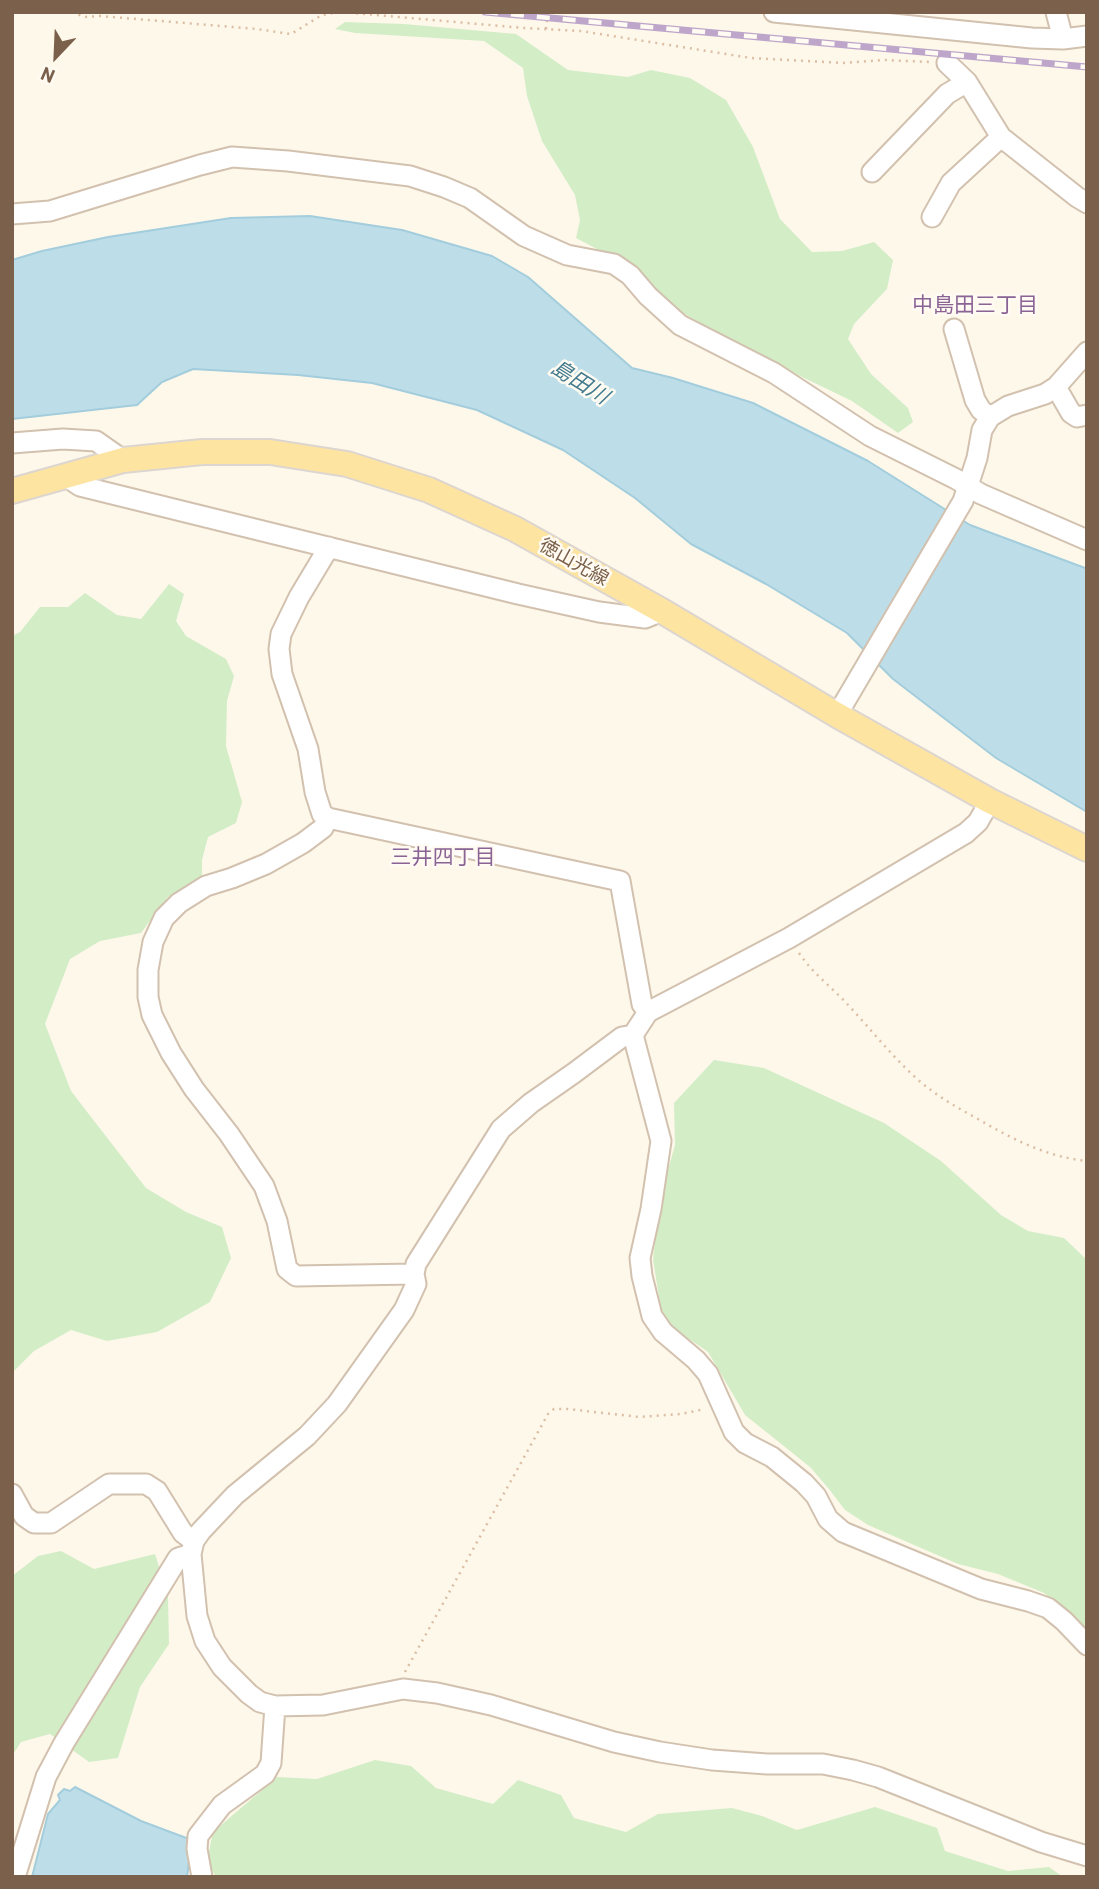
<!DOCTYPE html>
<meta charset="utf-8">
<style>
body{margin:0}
#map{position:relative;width:1099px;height:1889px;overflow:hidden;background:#fef8eb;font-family:Barlow,sans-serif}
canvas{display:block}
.frame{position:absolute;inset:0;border:14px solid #7b614b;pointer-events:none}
.north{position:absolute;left:21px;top:21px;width:70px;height:70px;-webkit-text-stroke:5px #fffbf2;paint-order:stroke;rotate:203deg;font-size:19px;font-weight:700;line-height:28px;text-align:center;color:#7b614b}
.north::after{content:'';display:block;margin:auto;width:24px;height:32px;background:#7b614b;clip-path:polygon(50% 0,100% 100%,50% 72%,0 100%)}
</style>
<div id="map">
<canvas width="1099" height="1889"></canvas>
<div class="frame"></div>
<div class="north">N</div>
</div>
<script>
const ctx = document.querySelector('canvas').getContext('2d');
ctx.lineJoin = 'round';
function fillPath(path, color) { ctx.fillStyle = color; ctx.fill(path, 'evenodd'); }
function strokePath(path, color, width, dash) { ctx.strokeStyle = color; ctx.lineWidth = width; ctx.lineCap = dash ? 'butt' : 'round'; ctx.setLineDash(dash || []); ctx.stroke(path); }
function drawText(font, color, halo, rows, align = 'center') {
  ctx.font = font + ' Barlow,"Noto Sans JP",sans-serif'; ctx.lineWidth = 5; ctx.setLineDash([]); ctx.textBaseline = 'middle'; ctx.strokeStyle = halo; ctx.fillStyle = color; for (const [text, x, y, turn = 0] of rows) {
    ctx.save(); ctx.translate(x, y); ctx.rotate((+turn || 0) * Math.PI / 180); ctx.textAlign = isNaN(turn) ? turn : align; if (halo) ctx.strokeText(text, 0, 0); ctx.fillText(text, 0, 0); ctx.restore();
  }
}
fillPath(new Path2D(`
 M345 22 404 24 516 34 568 70 628 77 651 70 690 78 726 100 753 147 780 219 812 252 842 251 874 242 893 260 887 289 854 324 848 339 871 374 908 408 913 422 898 433 852 401 802 377 710 329 673 307 637 270 576 238 580 220 575 195 542 141 527 96 523 68 484 41 355 33 335 29Z
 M169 584 184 594 176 621 186 636 226 659 234 676 227 701 226 746 242 802 236 823 208 837 202 860V879L168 897 141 933 100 941 70 959 45 1024 71 1091 146 1188 186 1212 222 1227 231 1258 210 1302 157 1332 107 1341 71 1330 34 1351 12 1373V636L20 632 40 607H68L85 593 117 615 141 619Z
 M714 1060 764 1068 884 1123 941 1161 1001 1215 1028 1231 1064 1238 1087 1260V1633L1068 1613 1044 1593 998 1574 958 1564 868 1525 845 1510 829 1489 810 1467 745 1415 708 1352 673 1328 661 1309 653 1260 659 1202 675 1145 674 1103Z
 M61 1551 94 1569 155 1554 168 1595 169 1644 140 1687 118 1758 89 1762 50 1734 21 1742 12 1756V1576L38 1556Z
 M375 1760 411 1766 436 1788 493 1804 518 1780 561 1795 574 1818 626 1832 658 1814 732 1808 762 1816 797 1830 875 1807 937 1828 945 1851 1008 1871 1049 1867 1063 1877H216L207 1861 213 1832 277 1777 317 1779Z`), '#d3edc7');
const water = new Path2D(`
 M310 216 402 230 492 256 528 277 632 368 673 378 753 403 868 461 970 525 1085 568 1087 569V812L996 758 893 679 847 633 766 584 691 544 635 498 563 450 477 410 372 383 298 375 193 369 162 382 137 405 12 419V260L42 251 108 237 231 218Z
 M75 1787 141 1821 189 1839 191 1846 187 1877H32L48 1814 60 1800 58 1795 64 1789 70 1791Z`);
fillPath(water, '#bddee9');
strokePath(water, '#a3cddc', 2);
const minor = new Path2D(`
 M774 12 1032 38 1063 39 1087 36
 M1056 12 1063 39
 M947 63 967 82 1001 137 1077 197 1087 203
 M872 172 947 94 967 82
 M12 214 50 211 200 165 232 157 288 161 410 176 444 187 470 198 524 236 567 255 614 264 630 275 648 296 680 325 774 373 870 436 956 479 981 494 1087 540
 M932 217 951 183 1001 137
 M954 329 975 400 981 410 990 417
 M1056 387 1071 413 1077 417 1087 415
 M12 443 63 439 96 441 123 460
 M65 476 80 486 518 594 599 612 645 618 662 611
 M329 547 299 597 281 634 279 649 282 674 308 749 315 792 322 814 328 818 620 881 642 1004 648 1012
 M837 715 963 501 977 458 982 430 990 417 1008 406 1045 394 1056 387 1087 352
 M990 801 978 822 966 833 789 938 648 1012 633 1035 661 1141 651 1209 640 1258 642 1276 652 1316 663 1332 696 1360 708 1374 734 1432 745 1443 772 1457 804 1483 816 1496 828 1519 843 1532 981 1589 1028 1601 1048 1608 1064 1621 1087 1645
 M328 818 323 828 303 843 266 864 232 878 206 886 179 903 164 918 153 942 148 970V997L152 1015 171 1053 194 1089 229 1134 264 1186 277 1221 287 1269 296 1276 414 1274
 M633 1035 622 1037 574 1073 531 1103 501 1129 416 1264 414 1274 416 1284 404 1310 337 1404 307 1436 235 1495 201 1531 194 1541 191 1554 197 1616 205 1641 222 1667 249 1694 260 1702 275 1706 323 1705 403 1689 437 1693 491 1705 614 1742 660 1752 712 1760 767 1764H823L853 1770 878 1777 1041 1842 1087 1856
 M12 1494 24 1516 34 1523H51L109 1484H146L157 1491 183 1533 194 1541
 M15 1877 46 1777 64 1743 178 1558 191 1554
 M202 1877 197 1849 198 1836 222 1805 265 1774 271 1763 275 1706`);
const major = new Path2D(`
 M12 491 123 460 202 452H270L347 464 429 490 515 529 662 611 837 715 990 801 1087 849`);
strokePath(minor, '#d2c1ae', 23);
strokePath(major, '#ddd6d0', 28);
strokePath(new Path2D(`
 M72 12 85 17 100 16 257 29 291 34 322 15 339 12
 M342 12 524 28 581 31 751 58 843 63 884 60 930 62
 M546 29 548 12
 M799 953C813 974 833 988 850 1007 872 1031 892 1056 916 1078 935 1095 956 1107 978 1119 1012 1139 1047 1157 1087 1161
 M405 1672 548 1414 554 1409H568L639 1417 681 1414 705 1409`), '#dbbea3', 2.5, [2, 5]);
strokePath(minor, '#fff', 19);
strokePath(major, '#fee4a1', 24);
const rail = new Path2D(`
 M485 12 1087 67`);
strokePath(rail, '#bda6ca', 7);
strokePath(rail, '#fffbf2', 4.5, [13]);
drawText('19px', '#7b614b', '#fffbf2', [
 ["徳山光線",574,562,29]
]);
drawText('21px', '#8b6496', '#fffbf2', [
 ["中島田三丁目",975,305],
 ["三井四丁目",443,857]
]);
drawText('italic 21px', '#437b8f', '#fffbf2', [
 ["島田川",580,382,32]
]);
</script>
